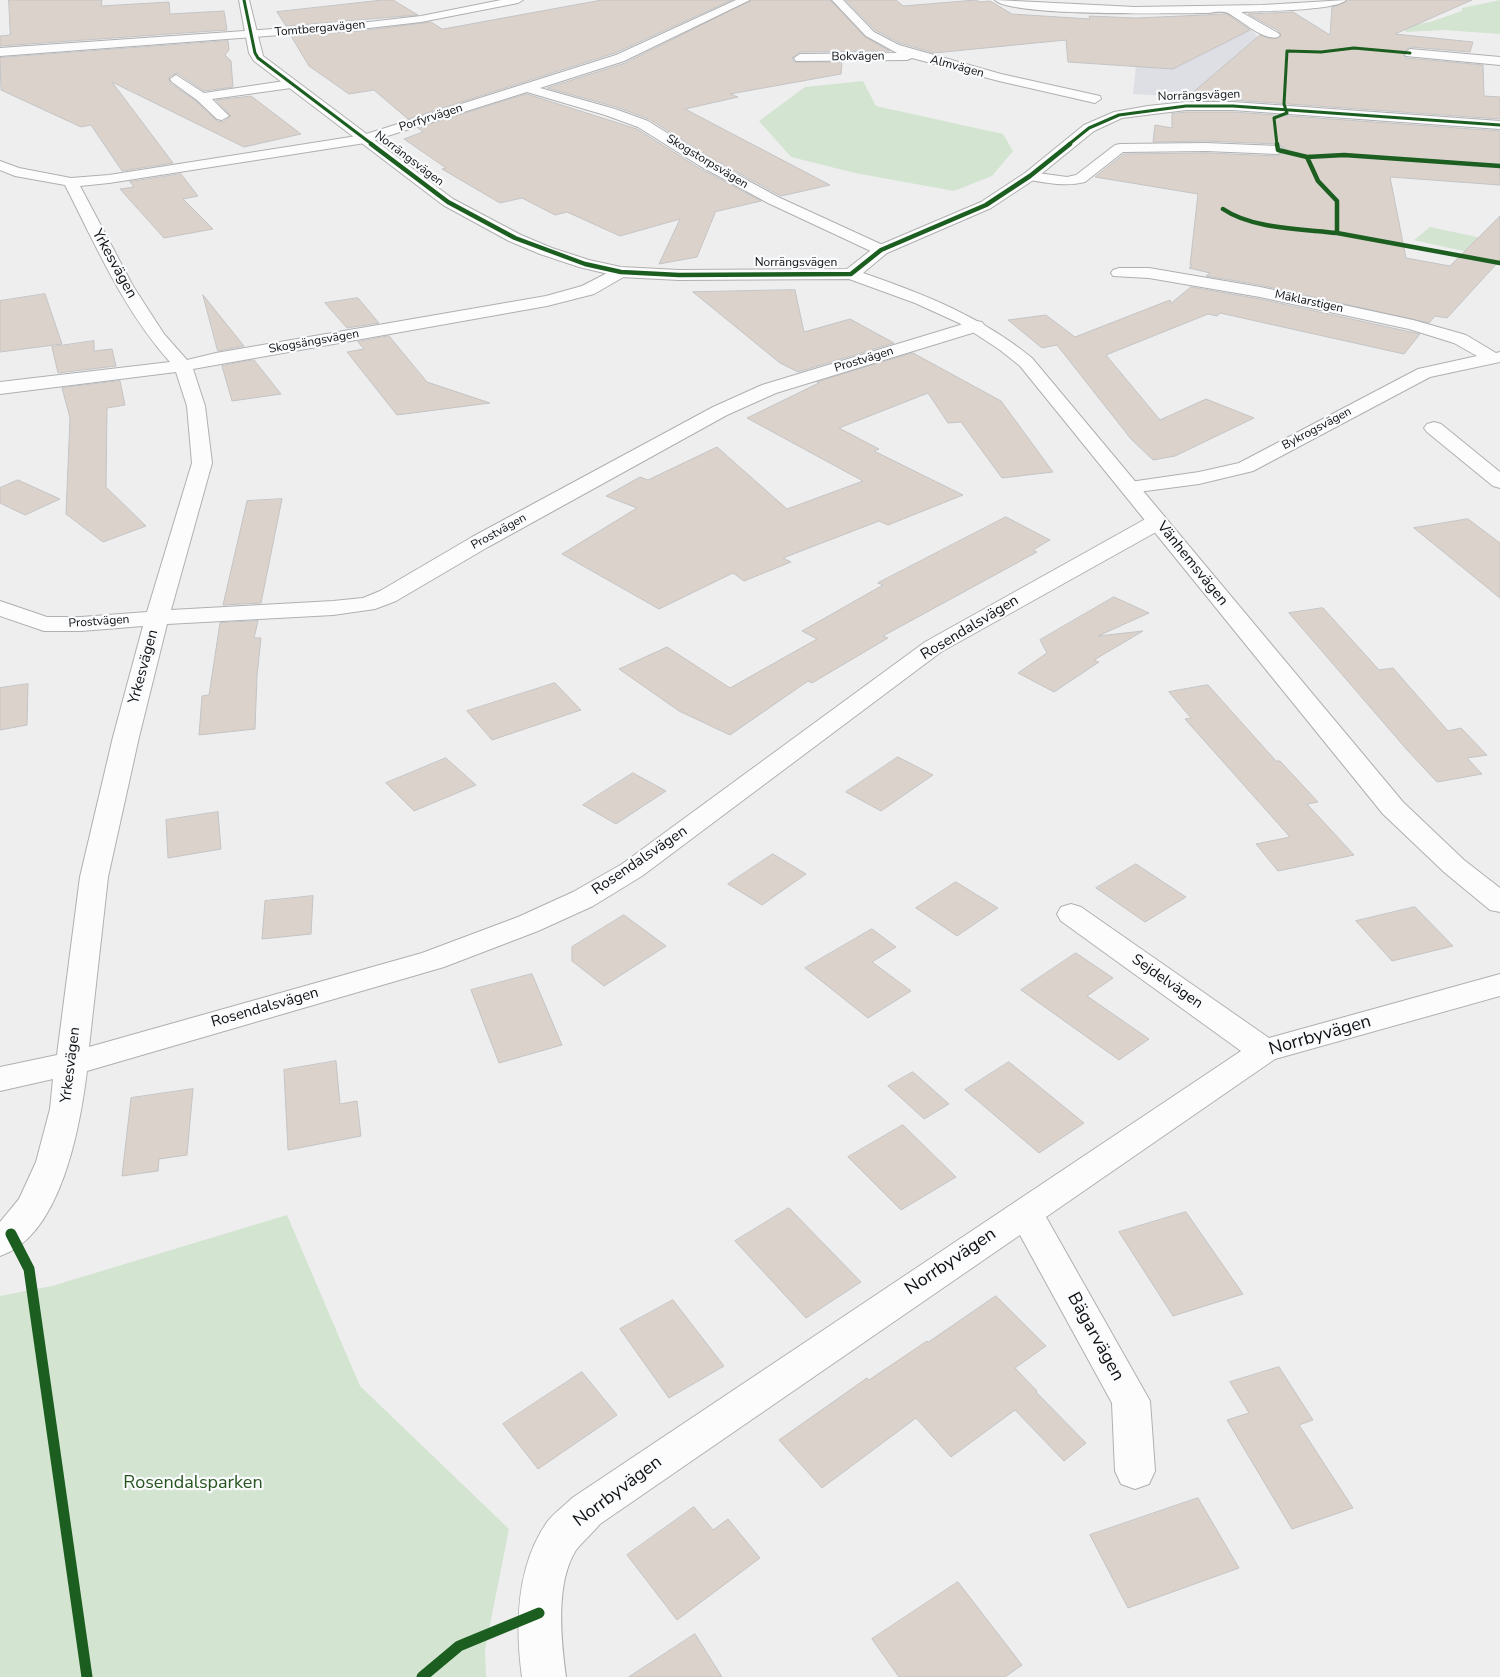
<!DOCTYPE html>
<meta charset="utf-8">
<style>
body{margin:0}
canvas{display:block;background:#eeeeef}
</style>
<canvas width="1500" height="1677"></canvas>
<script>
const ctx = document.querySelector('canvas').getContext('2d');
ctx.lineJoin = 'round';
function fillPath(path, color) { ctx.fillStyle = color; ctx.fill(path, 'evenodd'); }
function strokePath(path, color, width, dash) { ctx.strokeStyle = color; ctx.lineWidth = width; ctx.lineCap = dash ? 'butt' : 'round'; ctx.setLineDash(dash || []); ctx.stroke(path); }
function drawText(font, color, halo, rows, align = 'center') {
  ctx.font = font + ' "Nunito Sans",sans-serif'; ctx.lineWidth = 4.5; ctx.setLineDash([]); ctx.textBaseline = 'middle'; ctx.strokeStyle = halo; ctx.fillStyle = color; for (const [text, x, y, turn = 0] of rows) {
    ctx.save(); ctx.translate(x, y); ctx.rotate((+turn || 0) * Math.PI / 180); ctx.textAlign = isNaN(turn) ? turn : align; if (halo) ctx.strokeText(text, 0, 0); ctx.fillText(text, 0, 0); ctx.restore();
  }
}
fillPath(new Path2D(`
 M1189 24 1249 27 1268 48 1266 101 1133 94 1140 28Z`), '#dddfe5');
fillPath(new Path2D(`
 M1500 0V34L1443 30 1406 32 1402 26 1430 22 1462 11V8Z
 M863 81 876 106 1003 134 1013 151 992 176 954 191 855 173 791 157 759 121 805 87Z
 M1430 227 1500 242 1486 256 1414 240Z
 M287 1215 360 1386 509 1529 485 1650 486 1677H0V1296L52 1286Z`), '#d3e4d1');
const building = new Path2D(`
 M9 0H102L101 6 169 2 170 14 224 11 227 30 0 46V36L10 35Z
 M383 0H393L418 15 286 26 277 12Z
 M602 0H732L615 53 408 119 374 90 349 94 309 66 291 36 360 31 431 22 442 29Z
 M752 0H830L865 37 890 51 800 52 792 58 794 62H842L841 74 730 94 738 97 685 109 830 185 781 196 711 158 649 119 616 107 547 88 625 63Z
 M846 0H896L903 6 976 0 980 2 990 1 1012 14 1090 19 1089 16 1136 18 1227 14 1250 30 1173 69 1068 62 1066 40 934 53 900 43 875 30Z
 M1348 0H1472L1395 34 1473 42 1470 52 1410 47 1402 53 1406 58 1483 65 1484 96 1500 97V119L1233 100H1184L1260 35 1272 39 1281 36 1279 31 1248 14 1293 12 1330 35 1332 7 1340 5Z
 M228 41 229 50 225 55 231 61 233 87 204 91 177 73 169 77 170 83 196 101 217 121 223 122 231 116 216 100 251 96 301 134 244 147 112 82 173 163 122 171 91 125 81 127 1 90 0 58Z
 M527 94 637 129 699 168 761 201 714 212 715 213 697 257 659 264 680 219 620 236 567 212 555 215 522 198 500 203 442 169 446 168 404 139 423 132 418 128Z
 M1186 112H1233L1500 131V185L1390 177 1406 258 1450 266 1500 216V260L1447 318 1435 316 1429 323 1260 285 1206 276 1210 273 1189 268 1192 265H1190L1198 194 1095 177 1124 154 1206 153 1278 156 1287 149 1278 144 1206 141 1153 142 1155 125 1172 128V114Z
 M181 174 198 196 183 199 213 229 164 238 120 189 134 187 130 182Z
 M1191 287 1260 299 1420 334 1404 354 1220 313 1217 316 1208 314 1106 355 1160 420 1206 399 1254 418 1175 456 1153 460 1131 439 1057 345 1042 348 1008 320 1046 315 1075 337 1170 300 1171 303Z
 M795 290 804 332 850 319 894 343 798 372 780 363 693 292Z
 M45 294 62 344 0 352V301Z
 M203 295 244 346 218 351Z
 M358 298 379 323 347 328 325 303Z
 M389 336 427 382 490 403 397 415 347 352 364 349 358 342Z
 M94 341V351L112 349 116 366 58 373 52 347Z
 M913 353 1001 401 1053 472 1002 478 961 422 948 423 928 393 839 428 879 449 874 451 963 495 888 525 879 521 783 558 791 562 744 581 733 573 659 609 562 554 637 508 606 496 640 477 648 480 717 447 787 509 863 481 747 418 819 383 817 382Z
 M254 360 281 394 232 401 222 366Z
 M120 381 125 405 107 408 106 487 146 526 103 542 66 514 70 418 62 388Z
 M18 480 60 499 25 515 0 503V488Z
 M282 499 261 603 223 605 247 501Z
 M1006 517 1050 540 1033 550 1037 552 883 636 888 638 812 683 808 681 730 735 679 711 619 669 667 647 730 688 817 639 802 631 883 585 878 583Z
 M1468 519 1500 543V598L1414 528Z
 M1114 597 1149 613 1098 636 1143 631 1094 660 1099 662 1054 692 1018 673 1047 653 1040 640Z
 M1323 608 1379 670 1393 668 1448 731 1461 728 1487 755 1467 758 1482 774 1437 782 1408 751 1289 613Z
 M258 621 254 638H261L257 676 255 729 199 735 202 696 209 695 220 623Z
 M555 683 581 710 492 740 467 711Z
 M28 684 27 725 0 730V688Z
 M1208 685 1276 761H1280L1318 802 1307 804 1354 855 1278 871 1256 844 1290 837 1185 719 1191 718 1169 692Z
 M898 757 933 775 881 811 846 792Z
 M446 758 476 785 414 811 386 783Z
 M633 773 666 791 616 824 583 805Z
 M218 812 221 849 168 858 166 820Z
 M773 854 806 874 762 905 728 884Z
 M1136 864 1186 897 1145 922 1096 888Z
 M956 882 998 908 957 936 916 908Z
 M313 896 311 934 262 939 265 901Z
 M1415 907 1453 946 1392 961 1356 921Z
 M624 915 666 946 604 986 572 961V947Z
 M872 929 896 947 872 962 911 991 868 1018 805 968Z
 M1076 953 1113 978 1087 996 1149 1039 1119 1060 1021 990Z
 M532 974 562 1045 499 1063 471 990Z
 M336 1061 340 1104 357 1101 361 1136 288 1150 284 1070Z
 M1009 1062 1084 1123 1039 1153 965 1090Z
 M913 1072 949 1104 924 1119 888 1086Z
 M193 1089 187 1155 159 1159 158 1171 122 1176 131 1098Z
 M903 1125 956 1177 901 1210 848 1157Z
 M789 1208 861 1282 806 1318 735 1241Z
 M1186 1212 1243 1294 1173 1316 1119 1232Z
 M996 1296 1046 1346 1015 1368 1037 1391 1036 1392 1086 1443 1064 1461 1015 1410 951 1457 916 1418 822 1488 779 1440 867 1378 869 1380 927 1341 928 1342Z
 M673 1300 724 1366 669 1398 620 1329Z
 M1279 1367 1313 1420 1299 1425 1353 1508 1292 1529 1227 1420 1249 1413 1230 1382Z
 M582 1372 617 1415 538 1469 503 1424Z
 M1198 1498 1239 1568 1128 1608 1090 1535Z
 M694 1507 713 1530 728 1519 760 1558 677 1620 627 1555Z
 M958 1582 1022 1665 1005 1677H899L872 1639Z
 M695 1634 722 1677H629Z`);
fillPath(building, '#dad2cb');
strokePath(building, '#c5c4c5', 1);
const street = new Path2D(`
 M501 0H523L518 3 421 22 360 29 0 56V48L360 23 421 16Z
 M736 0H750L624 61 540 88 615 109 648 121 710 160 778 197 887 247 889 250 887 253H875L768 203 700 166 638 127 605 115 527 92 365 143 109 183 80 186 133 286 164 334 187 360 216 353 546 296 582 286 615 269H627L629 272 627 275 594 294 547 306 193 369 205 406 212 463 171 610 333 601 363 598 380 591 472 537 713 407 762 385 970 322 976 321 982 322 985 326 982 330 776 393 727 415 488 547 396 601 375 609 333 615 167 624 139 737 108 877 89 1047 422 953 518 917 573 892 622 864 925 642 1149 517 1157 516 1165 517 1168 522 1165 527 941 652 642 876 593 906 538 931 444 967 87 1071C80 1127 61 1236 0 1256V1222L19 1199 36 1162 50 1109 53 1079 0 1091V1067L57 1055 80 877 113 737 143 626 81 631H44L0 616V601L47 617H81L147 612 192 463 187 406 176 372 0 394V382L170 362C124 311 96 246 65 185L15 176 0 170V161L19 168 71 178 109 175 363 135 616 55Z
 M832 0H843L874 32 899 45 1001 74 1100 96 1101 99 1095 103 999 81 912 58 907 60 796 61 794 58 800 54 897 53 866 36Z
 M995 0 1135 7 1263 5 1346 0C1335 11 1260 11 1241 12L1278 33 1280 35 1278 37C1263 41 1241 20 1228 13 1223 11 1215 12 1209 13 1178 13 1011 17 995 0Z
 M1410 49 1500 57V65L1406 56 1404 53Z
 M176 75 204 93 291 80 297 84 291 88 212 99 229 116 222 120 217 119 197 100 172 82 170 79Z
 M1206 143 1278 146 1285 150 1278 154 1206 151 1123 152 1085 182C1066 187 1049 183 1030 180L1025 179 1023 176 1025 173 1030 172 1067 177 1076 175 1115 145 1120 144Z
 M1119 268H1149L1260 287 1413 320 1466 335 1496 353 1500 352V362L1430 377 1253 471 1199 484 1130 493 1123 491 1120 487 1123 483 1199 472 1239 463 1418 369 1477 356 1454 343 1409 329 1260 297 1149 278 1113 276 1111 273 1113 270Z
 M1434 422 1441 424 1500 472V488L1493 486 1427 432 1424 428 1427 424Z
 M1071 904 1081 907 1269 1038 1500 974V996L1275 1059 1046 1217 1150 1401 1155 1471 1149 1484 1135 1489 1121 1484 1115 1471 1112 1403 1020 1235 600 1524C593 1533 583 1541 576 1550 555 1583 561 1640 566 1677H522C515 1625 516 1567 547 1522 554 1513 564 1506 572 1498L1241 1051 1061 921 1057 914 1061 907Z`);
const secondary = new Path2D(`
 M239 0H249L263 56 453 199 521 235 552 248 589 260 621 267 679 270 847 269 875 247 981 202 1025 173 1084 125 1114 112 1148 106 1186 102H1233L1500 121V129L1233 110H1186L1122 118 1094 131 1035 179 991 208 887 253 863 273C924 294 982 317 1032 358L1403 802 1464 860 1500 888V912L1490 910 1444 872 1383 814 1020 366 1000 350 959 323 915 303 849 279 679 280 621 277 579 267 540 254 509 241 443 205 254 61 249 53Z`);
strokePath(street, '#b0b0b1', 2);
strokePath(secondary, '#b0b0b1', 2);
fillPath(street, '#fcfcfd');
fillPath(secondary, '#fcfcfd');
strokePath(new Path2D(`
 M244 0 255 53 258 58 373 145
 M1068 145 1089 128 1119 115 1186 106H1233L1500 125
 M1277 145 1274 118 1287 113 1284 104 1287 51 1321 52 1354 48 1410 53`), '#1b5e20', 3);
strokePath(new Path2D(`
 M371 144 448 202 515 238 585 264 621 272 679 275 851 274 881 250 986 205 1030 176 1070 144
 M1277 144 1278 150 1307 157 1318 181 1337 201V233L1500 263
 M1307 157 1344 155 1500 166
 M1223 209C1252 229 1302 229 1337 233`), '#1b5e20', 4.5);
strokePath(new Path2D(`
 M11 1234 29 1269 87 1677
 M422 1677 459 1646 539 1613`), '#1b5e20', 11);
drawText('12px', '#0f1010', '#fafbfd', [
 ["Tomtbergavägen",320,29,-5],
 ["Bokvägen",858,57,-1],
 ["Almvägen",957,67,15],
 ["Norrängsvägen",1199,96,-2],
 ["Porfyrvägen",431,118,-18],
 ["Norrängsvägen",409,159,37],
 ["Skogstorpsvägen",707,162,31],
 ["Norrängsvägen",796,263],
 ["Mäklarstigen",1309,302,12],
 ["Skogsängsvägen",314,342,-10],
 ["Prostvägen",864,360,-17],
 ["Bykrogsvägen",1317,429,-28],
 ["Prostvägen",499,532,-29],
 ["Prostvägen",99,622,-4]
]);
drawText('15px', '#0f1010', '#fafbfd', [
 ["Yrkesvägen",114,264,61],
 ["Vänhemsvägen",1192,564,51],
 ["Rosendalsvägen",970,628,-31],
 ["Yrkesvägen",144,667,-75],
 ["Rosendalsvägen",640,861,-34],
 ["Sejdelvägen",1167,982,35],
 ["Rosendalsvägen",265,1008,-16],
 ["Yrkesvägen",71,1065,-83]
]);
drawText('18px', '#0f1010', '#fafbfd', [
 ["Norrbyvägen",1320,1036,-16],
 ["Norrbyvägen",951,1262,-34],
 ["Bägarvägen",1095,1337,61],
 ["Norrbyvägen",618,1492,-37]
]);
drawText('18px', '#27551f', '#fafbfd', [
 ["Rosendalsparken",193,1484]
]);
</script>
